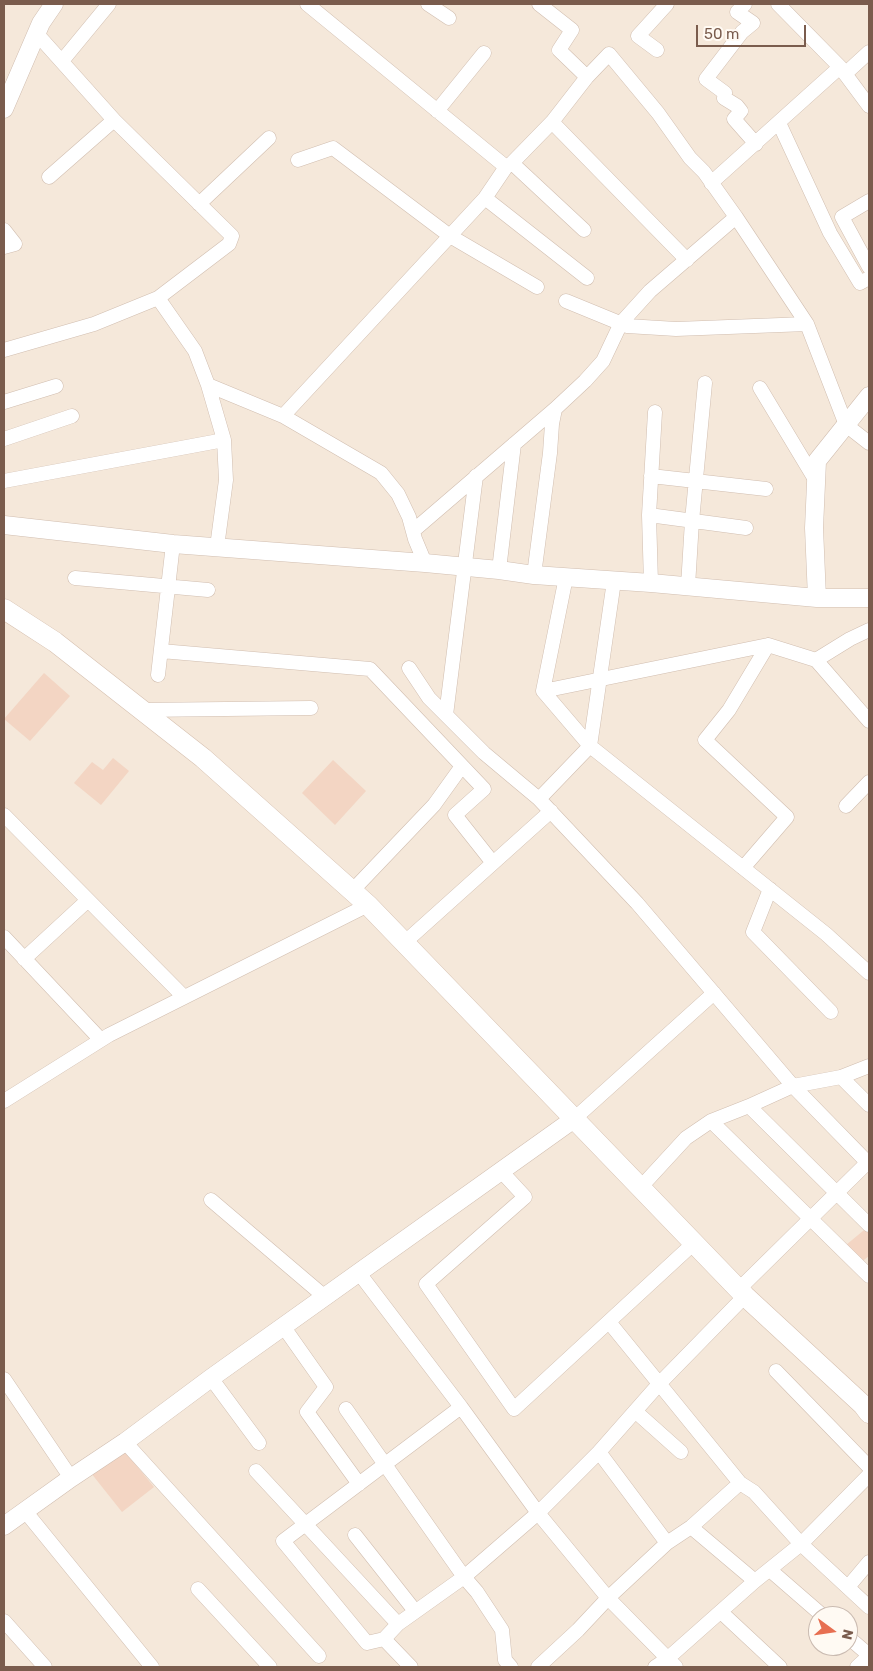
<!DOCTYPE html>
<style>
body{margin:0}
#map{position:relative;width:873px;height:1671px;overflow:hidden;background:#fdf6ec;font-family:Rubik,sans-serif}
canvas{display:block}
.frame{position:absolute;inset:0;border:5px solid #7a5c4d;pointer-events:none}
.north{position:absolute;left:808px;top:1606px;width:50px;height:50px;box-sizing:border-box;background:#fffaf3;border:1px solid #cabbb1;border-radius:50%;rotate:104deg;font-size:14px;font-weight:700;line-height:20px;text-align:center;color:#7a5c4d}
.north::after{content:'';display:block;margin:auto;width:18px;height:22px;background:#e76f51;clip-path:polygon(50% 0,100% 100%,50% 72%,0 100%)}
.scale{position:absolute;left:696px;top:25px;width:110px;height:22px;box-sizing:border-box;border:2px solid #7a5c4d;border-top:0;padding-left:6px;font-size:15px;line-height:18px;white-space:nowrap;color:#7a5c4d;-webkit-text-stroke:4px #fffaf3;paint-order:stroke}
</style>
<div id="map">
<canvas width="873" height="1671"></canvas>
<div class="frame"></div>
<div class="north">N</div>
<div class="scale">50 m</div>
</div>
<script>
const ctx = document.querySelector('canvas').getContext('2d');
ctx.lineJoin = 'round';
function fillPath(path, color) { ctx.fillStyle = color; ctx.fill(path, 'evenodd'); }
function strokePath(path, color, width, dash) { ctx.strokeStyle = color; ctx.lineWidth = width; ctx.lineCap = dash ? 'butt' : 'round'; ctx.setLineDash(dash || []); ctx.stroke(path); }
fillPath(new Path2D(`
 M4 4H869V1667H4ZM818 1616H848V1646H818Z`), '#f5e8da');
fillPath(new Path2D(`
 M44 673 70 696 30 741 4 719Z
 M113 758 129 771 101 805 74 783 92 762 103 770Z
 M333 760 366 791 335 825 302 793Z
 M869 1226V1256L860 1263 846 1245Z
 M122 1448 154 1487 122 1512 91 1473Z`), '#f3d5c3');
const minor = new Path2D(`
 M307 4 506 167
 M428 4 449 18
 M539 4 572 30 559 50 587 77
 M745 4 737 12 753 23 742 32 706 79 725 93 724 98 737 106 741 111 734 119 756 144
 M778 4 840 67 869 106
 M37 34 114 120 49 177
 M657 50 638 36 667 4
 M62 61 109 4
 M845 74 869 52
 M437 111 484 53
 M552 122 687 260
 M779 123 830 233 860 283 869 278
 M298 160 333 148 450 236 537 287
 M512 163 584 230
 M711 183 840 67
 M485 198 587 278
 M869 201 842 217 869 267
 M199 204 269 138
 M4 230 15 244 4 247
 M158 298 195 351 208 385 224 440 226 480 217 547
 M566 301 627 326 676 329 807 324
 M4 350 94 324 158 298 229 244 232 236 114 120
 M208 385 283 416
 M760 388 816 481
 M4 402 56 386
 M4 439 72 416
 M651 476 766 489
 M4 481 224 440
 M649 515 746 528
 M413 531 555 409 585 381 603 361 621 323 650 291 736 217
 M425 563 415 539 409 517 398 494 381 473 283 416 485 198 506 167 512 163 552 122 587 77 609 54 658 113 690 158 704 172 736 217 807 324 846 425 869 443
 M499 570 514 444
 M534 575 550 453 552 424 555 409
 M566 577 543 691 768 645 816 660 850 639 869 630
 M75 578 208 590
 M651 583 649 515 655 412
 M688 586 692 521 705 383
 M161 651 370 669 484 789 455 815 493 863
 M816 660 869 721
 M409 668 429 698 484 753 539 799 637 903 793 1086 869 1164
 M158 675 173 544
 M543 691 590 746 826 934 869 973
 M141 710 311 708
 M446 715 476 476
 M539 799 590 746 614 581
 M846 806 869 782
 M4 815 184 997
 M743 868 787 817 705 740 729 710 768 645
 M770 889 753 932 831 1012
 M352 891 434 805 462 766
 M4 937 101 1040
 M404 943 551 811
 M24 959 88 900
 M841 1077 869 1105
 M4 1101 109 1035 368 905
 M749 1106 869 1225
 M574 1119 714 993
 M711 1121 869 1276
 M501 1171 525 1197 426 1284 514 1409 694 1243
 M640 1188 686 1138 711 1121 749 1106 793 1086 841 1077 869 1066
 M211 1200 325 1297
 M359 1273 461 1407 538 1513 608 1598 676 1667
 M738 1290 869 1161
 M283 1326 326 1387 307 1412 359 1484
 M776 1371 869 1467
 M211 1378 259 1443
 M4 1379 71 1478
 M461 1407 283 1541 367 1643 384 1639 398 1624 464 1577 538 1513 599 1452 659 1384 745 1296
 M346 1409 464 1577 477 1592 502 1630 505 1660 511 1667
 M635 1411 681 1452
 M125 1442 319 1656
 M599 1452 667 1543
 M256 1471 398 1624
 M740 1483 754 1492 801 1544 869 1607
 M25 1511 152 1667
 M691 1527 755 1581
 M355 1535 415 1611
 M770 1570 823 1616
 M848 1587 869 1562
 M198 1589 270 1667
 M721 1612 780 1667
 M4 1621 45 1667
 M848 1637 869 1655
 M384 1639 411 1667
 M538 1667 578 1630 608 1598 667 1543 691 1527 740 1483 609 1322
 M655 1667 667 1659 755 1581 801 1544 869 1475
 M857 1667 869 1656`);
const tertiary = new Path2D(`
 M4 109 41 23 54 4
 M4 525 173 544 425 563 499 570 534 575 651 583 817 598H869
 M817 598 814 528 817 461 869 396
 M4 1526 71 1478 125 1442 211 1378 574 1119`);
const secondary = new Path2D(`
 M4 609 55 642 203 758 368 905 745 1296 863 1405 869 1413`);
strokePath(minor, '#d1beb0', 15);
strokePath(tertiary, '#d1beb0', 19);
strokePath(secondary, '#d6c0b0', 21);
strokePath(minor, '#fff', 14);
strokePath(tertiary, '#fff', 18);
strokePath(secondary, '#fff', 20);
</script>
